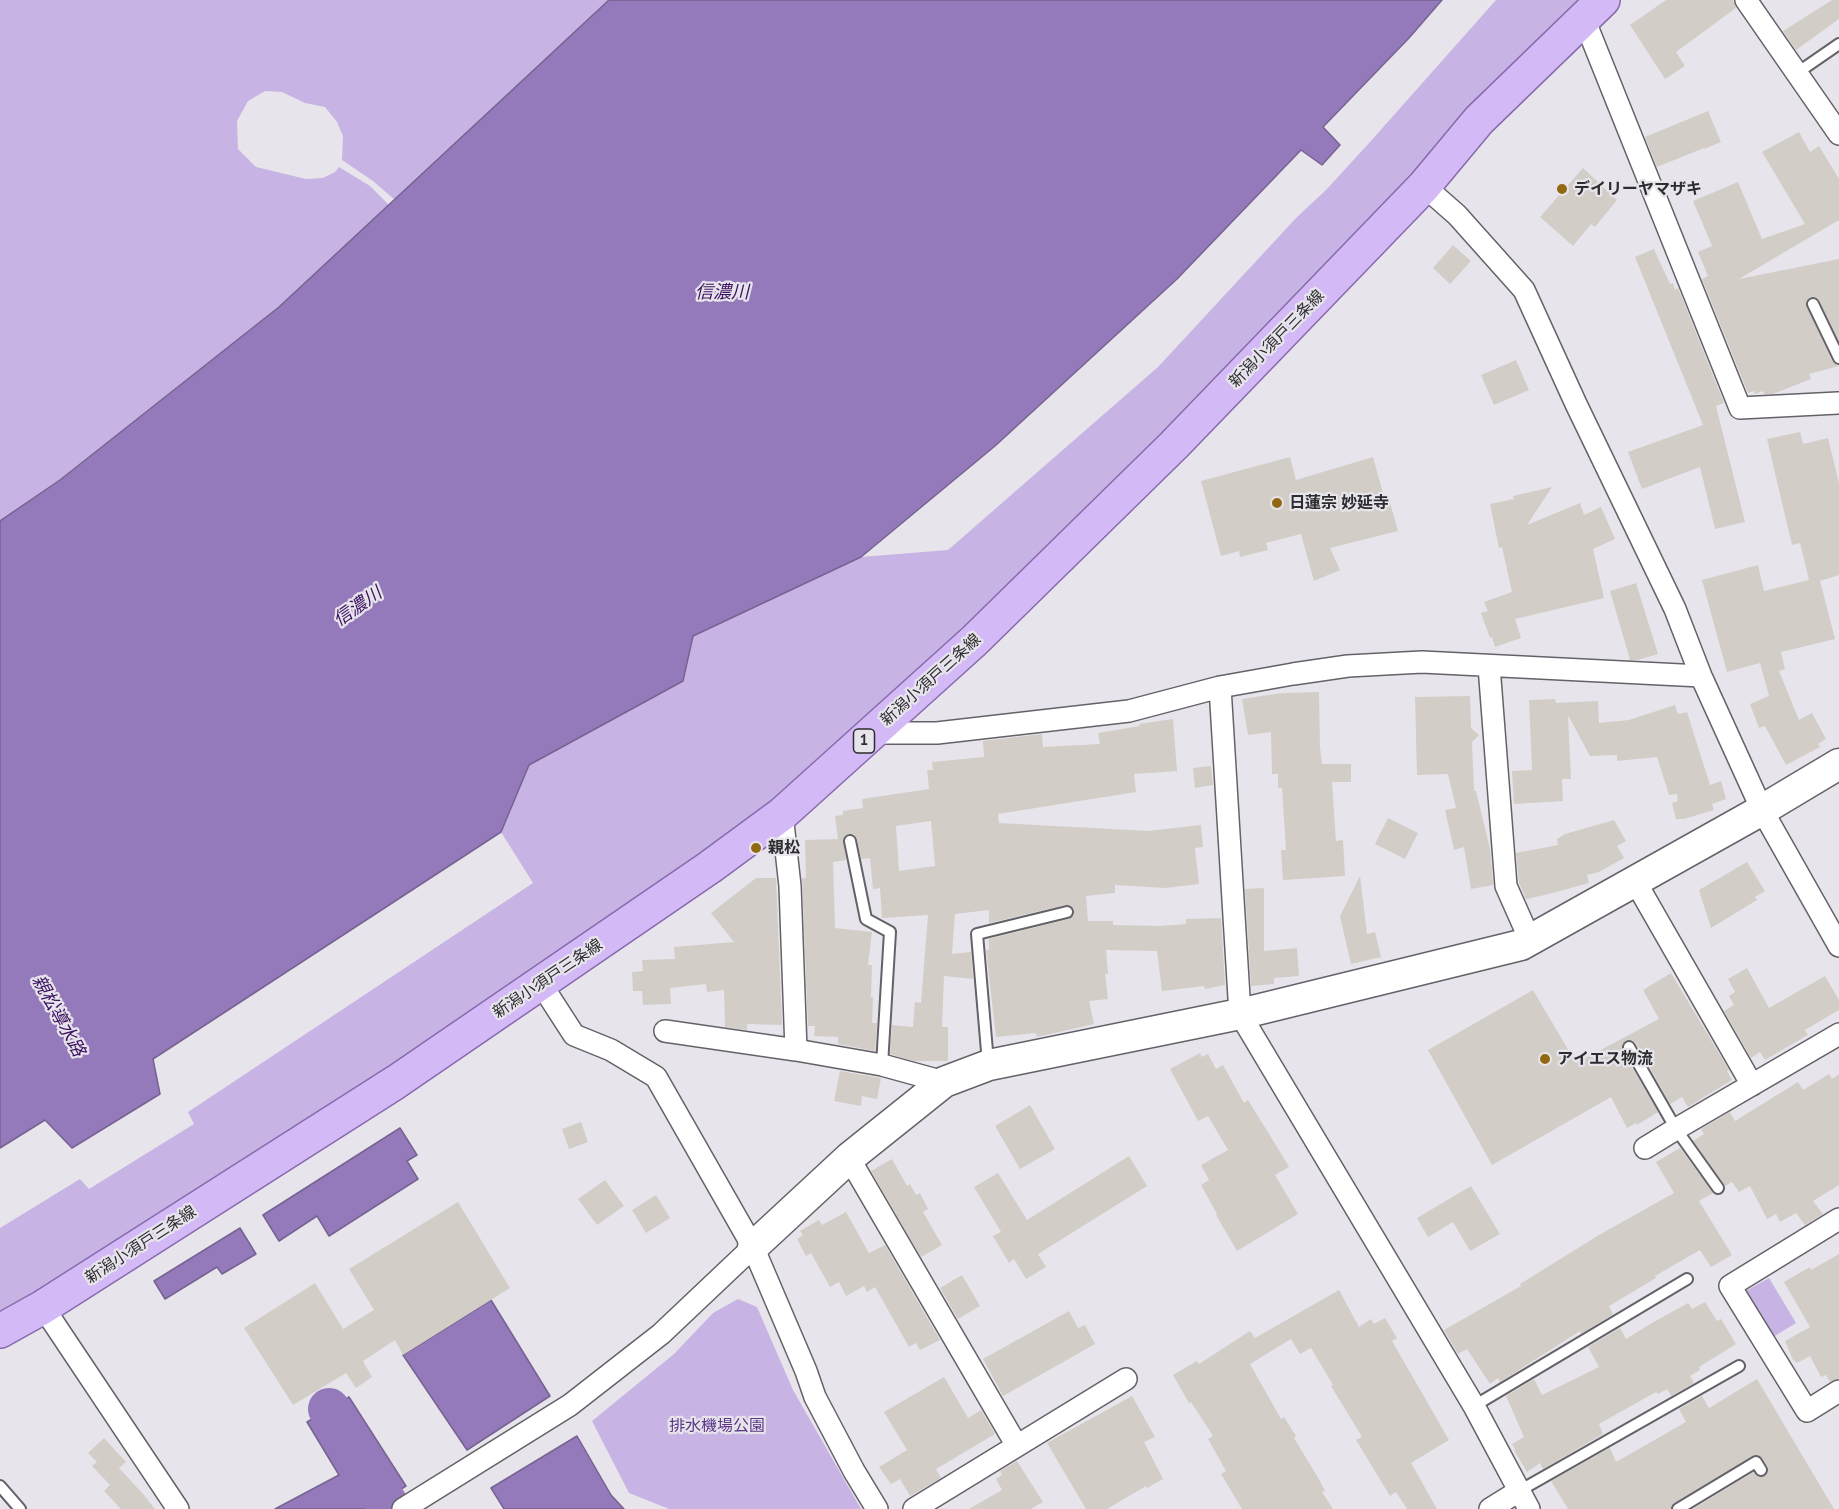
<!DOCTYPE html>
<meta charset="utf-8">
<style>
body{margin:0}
canvas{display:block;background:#e7e4eb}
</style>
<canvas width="1839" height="1509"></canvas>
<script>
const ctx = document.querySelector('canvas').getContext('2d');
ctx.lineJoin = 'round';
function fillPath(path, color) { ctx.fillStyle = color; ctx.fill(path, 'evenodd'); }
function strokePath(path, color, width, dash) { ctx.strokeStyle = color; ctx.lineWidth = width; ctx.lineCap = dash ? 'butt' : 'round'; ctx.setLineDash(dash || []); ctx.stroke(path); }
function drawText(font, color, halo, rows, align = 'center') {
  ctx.font = font + ' "PT Sans","Noto Sans JP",sans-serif'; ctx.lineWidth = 4.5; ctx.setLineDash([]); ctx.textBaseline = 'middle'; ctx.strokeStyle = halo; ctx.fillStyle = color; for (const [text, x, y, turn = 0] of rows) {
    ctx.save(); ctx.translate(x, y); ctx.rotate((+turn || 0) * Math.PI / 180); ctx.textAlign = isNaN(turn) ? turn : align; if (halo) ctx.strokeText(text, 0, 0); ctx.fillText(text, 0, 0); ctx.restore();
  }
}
fillPath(new Path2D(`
 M0 0H609L395 200 373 181 342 160 343 136 337 122 325 107 305 103 282 92 265 91 248 101 237 121 238 149 256 167 306 179 323 178 335 172 339 167 370 186 389 205 279 307 60 480 0 521Z
 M1496 0H1594L1278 324 895 699 691 867 371 1086 0 1317V1228L80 1179 89 1189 194 1124 188 1112 533 883 501 832 529 765 683 681 693 636 861 557 948 550 1158 367 1297 217 1326 190 1370 142Z
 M1769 1278 1796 1323 1773 1337 1746 1291Z
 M738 1299 757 1307 793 1390 861 1509H669L629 1493 592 1421 674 1354 713 1313Z`), '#c7b4e4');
const water = new Path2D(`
 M609 0H1442L1409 38 1323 127 1340 145 1322 165 1301 150 1177 279 995 446 861 557 693 636 683 681 529 765 501 832 153 1059 160 1094 72 1148 45 1120 0 1148V521L60 480 279 307Z
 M400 1128 417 1155 407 1161 418 1179 329 1236 317 1216 279 1241 263 1215Z
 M240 1228 256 1254 222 1274 217 1267 165 1299 154 1281Z
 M491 1300 550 1396 467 1450 403 1355Z
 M349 1397 406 1486 369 1509H275L339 1475 307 1422Z
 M577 1436 611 1495 624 1509H504L491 1488Z`);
fillPath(water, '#957abb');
strokePath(water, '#766391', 1.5);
strokePath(new Path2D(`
 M329 1409 390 1509`), '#957abb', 42);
fillPath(new Path2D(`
 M1666 0H1733L1736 8 1676 52 1685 66 1665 79 1630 25Z
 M1832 0H1839V19L1796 50 1783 31Z
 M1708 111 1721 142 1704 149V148L1657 167 1645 137Z
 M1799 132 1810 152 1819 146 1839 179V220L1739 279 1839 259V341L1818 298 1810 297 1806 304 1832 361 1839 366 1809 374 1811 379 1773 394H1764L1763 391 1755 394 1754 391 1748 393 1702 279 1708 276 1698 252 1712 246 1693 201 1738 182 1762 239 1805 224 1762 152Z
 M1583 168 1617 200 1595 227 1591 224 1573 246 1540 217Z
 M1453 245 1471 261 1450 284 1433 268Z
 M1654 249 1670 284 1673 283 1675 290 1678 288 1724 403 1716 406 1745 522 1715 529 1700 467 1642 489 1628 452 1703 425 1635 257Z
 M1516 360 1529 390 1494 405 1481 375Z
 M1800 432 1803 444 1828 438 1839 483V575L1820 581 1835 639 1781 652 1785 669 1779 671 1799 720 1812 713 1826 739 1818 744 1820 747 1786 765 1765 726 1759 728 1750 704 1769 696 1760 663 1727 672 1702 580 1758 565 1764 591 1809 580 1800 543 1792 545 1767 439Z
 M1290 457 1296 480 1373 457 1385 500 1389 499 1398 531 1330 548 1340 570 1314 581 1301 534 1266 543 1268 550 1240 557 1239 551 1221 556 1201 481Z
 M1552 487 1527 525 1580 503 1584 515 1601 507 1615 539 1593 549 1604 598 1515 619 1521 638 1495 647 1492 637 1490 638 1481 613 1488 611 1484 602 1512 592 1502 547 1499 548 1490 504 1514 499 1513 496Z
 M1636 583 1658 654 1638 660H1630L1610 591Z
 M1319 692 1320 747 1322 764H1351V782H1332L1336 841 1343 840 1345 876 1283 880 1281 850H1286L1282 788H1278V774H1272L1271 732 1248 735 1242 699 1282 693Z
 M1470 696 1471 728 1479 735 1472 742 1474 791H1476L1490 849 1493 885 1471 889 1464 847 1454 850 1445 810 1456 808 1448 774 1417 775 1415 697Z
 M1555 699 1556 703 1598 701 1599 723 1629 720 1675 705 1678 714 1687 712 1710 785 1721 781 1726 799 1712 804 1714 810 1684 819H1676L1672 803 1678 801 1677 794 1669 795 1657 757 1617 761V755L1590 756 1568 715 1571 779H1562L1563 801 1514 804 1512 771 1532 770 1529 700Z
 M1173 719 1177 771 1134 774 1136 792 998 814 999 823 1148 831 1201 825 1203 847 1195 848 1199 884 1165 888 1115 885V893L1086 896 1088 921H1113V925L1160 926 1186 924V919L1221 918 1225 985 1205 989 1204 986 1162 991 1157 951 1106 950 1108 974H1105L1108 999 1089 1001 1094 1024 1037 1037 1036 1033 996 1037 986 950H989V939L1069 919 1074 915V910L1070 905H1065L989 923V910L955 914 952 954 971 952 973 979 944 976 942 1027H948V1061H914L890 1054 892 1025 913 1027 915 1002 921 1003 928 915 882 918 880 888 873 889 870 858 861 859 857 839 853 834H849L845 836 843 839 846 860 833 862 835 928 872 932 868 965H872L871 997H873L872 1023H877L875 1051 838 1044V1037L814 1036 815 1026H808L802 878H806L805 840 838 839 835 816 843 815V811L863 808 862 799 929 789 927 770H933L932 762 984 757 983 741 1042 734 1043 747 1100 744 1098 733 1140 726 1139 724ZM931 821 935 866 899 871 896 826Z
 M1211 766 1213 785 1195 788 1193 768Z
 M1388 818 1418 833 1405 859 1375 844Z
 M1614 820 1626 841 1617 846 1624 858 1599 872 1587 875 1589 883 1545 895 1526 899 1519 883 1516 853 1558 845 1557 839 1565 834Z
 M1747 862 1765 891 1755 897 1757 900 1711 928 1699 890Z
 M1360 876 1367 934 1375 932 1381 957 1351 964 1340 916Z
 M756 878H776L782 1025 747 1024V1030L725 1027 724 990 707 992 706 984 670 988 671 1004 643 1005 642 991H633L632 972 643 971 642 960 675 959 674 947 734 942 711 913Z
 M1264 888V951L1297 948 1299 976 1274 978V984L1251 986 1245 889Z
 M1747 968 1769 1008 1825 976 1839 1000V1010L1805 1030 1808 1035 1765 1060 1760 1052 1751 1058 1724 1011 1734 1005 1729 996 1735 992 1728 979Z
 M1671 973 1729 1070 1727 1071 1732 1080 1688 1107 1682 1097 1670 1104 1636 1043 1632 1040H1626L1622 1044V1051L1658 1112 1637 1125 1636 1123 1627 1128 1611 1097 1492 1165 1428 1050 1533 990 1576 1063 1659 1019 1643 990Z
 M1200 1053 1202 1057 1208 1054 1216 1069 1223 1065 1244 1103 1248 1100 1282 1155 1289 1167 1275 1175 1298 1214 1237 1251 1216 1215 1217 1214 1201 1185 1209 1180 1201 1165 1228 1150 1208 1116 1198 1121 1170 1069Z
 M840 1071 881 1078 877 1099 862 1096 861 1106 834 1101Z
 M1829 1074 1832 1079 1839 1074V1185L1813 1201 1823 1214 1805 1225 1796 1213 1780 1222 1776 1214 1767 1219 1750 1186 1739 1192 1732 1182 1725 1186 1693 1141 1704 1134 1701 1129 1730 1112 1735 1121 1798 1082 1803 1090Z
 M1030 1105 1055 1149 1020 1169 995 1126Z
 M581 1122 588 1142 569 1149 562 1129Z
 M1680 1148 1713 1193 1699 1201 1732 1255 1711 1267 1700 1250 1655 1276 1656 1278 1609 1306 1613 1314 1581 1334 1580 1331 1500 1382 1498 1378 1490 1384 1467 1349 1458 1354 1444 1330 1521 1286 1520 1284 1599 1235 1674 1193 1656 1162Z
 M1129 1156 1147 1186 1038 1254 1046 1267 1026 1279 1014 1259 1009 1263 993 1236 1001 1232 974 1187 998 1173 1027 1220Z
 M892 1159 907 1186 910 1184 916 1195 920 1193 928 1209 923 1212 942 1245 921 1257 871 1171Z
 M605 1180 624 1206 597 1225 578 1199Z
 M1471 1186 1500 1234 1470 1251 1453 1222 1428 1237 1417 1218Z
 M656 1195 670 1218 646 1233 632 1210Z
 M458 1202 510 1288 403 1355 395 1340 363 1361 372 1377 356 1388 346 1373 293 1405 244 1328 315 1283 343 1329 374 1310 349 1269Z
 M846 1212 869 1253 885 1245 940 1340 920 1350 916 1343 909 1347 875 1287 867 1292 864 1286 846 1296 839 1282 830 1287 811 1253 806 1256 797 1239 803 1235 800 1231 819 1220 822 1225Z
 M1839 1254V1378L1830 1382 1826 1375 1821 1377 1810 1356 1797 1363 1793 1360 1785 1341 1810 1327 1784 1282 1810 1267 1811 1270Z
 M962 1275 980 1306 958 1319 940 1288Z
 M1339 1290 1359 1327 1371 1319 1374 1324 1385 1318 1397 1338 1392 1341 1449 1440 1411 1463 1437 1509H1407L1396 1492 1390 1496 1356 1440 1362 1437 1331 1386 1333 1385 1311 1348 1300 1354 1291 1339 1250 1364 1281 1419 1284 1417 1296 1436 1294 1438 1320 1481 1325 1491 1322 1492 1333 1509H1242L1221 1474 1226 1471 1208 1439 1213 1436 1191 1402 1189 1403 1173 1375 1197 1361 1199 1364 1250 1331 1255 1338Z
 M1705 1302 1717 1321 1721 1319 1736 1344 1699 1367 1700 1370 1690 1376 1694 1383 1671 1396 1667 1389 1658 1394 1656 1392 1599 1424 1603 1434 1543 1469 1540 1463 1527 1472 1514 1450 1515 1449 1512 1444 1524 1437 1506 1396 1534 1379 1542 1395 1599 1367 1588 1347 1620 1328 1626 1339 1652 1323 1688 1303 1692 1309Z
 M1069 1311 1078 1328 1085 1325 1095 1344 1003 1396 983 1359Z
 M944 1377 968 1418 981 1410 995 1434 936 1469 941 1478 910 1496 900 1479 891 1484 879 1467 907 1450 884 1412Z
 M1757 1379 1834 1509H1693L1754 1472 1758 1477 1765 1476 1768 1470V1467L1762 1458 1756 1455 1674 1503 1671 1509H1568L1551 1481 1610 1448 1616 1462 1686 1422 1679 1409 1702 1396 1709 1408Z
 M1132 1396 1155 1437 1144 1442 1163 1479 1147 1488 1146 1486 1107 1509H1086L1047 1443Z
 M104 1438 126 1462 119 1468 143 1494 155 1509H121L104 1491 110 1485 92 1466 97 1462 88 1453Z
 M1017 1461 1043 1502 1031 1509H969L1002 1490 996 1479 1002 1475 1000 1471Z`), '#d2cec7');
const lane = new Path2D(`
 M1797 73 1839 44
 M1813 304 1839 358
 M850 841 866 919 890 932 882 1065
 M1629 1047 1676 1129 1718 1188
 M988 1063 977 934 1067 912
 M1474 1406 1687 1279
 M0 1486 20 1509
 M1519 1491 1739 1366
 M1678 1509 1756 1462 1761 1470`);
const street = new Path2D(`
 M1746 0 1839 134
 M1584 19 1740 408 1838 403
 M1424 186 1457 215 1524 290 1576 404 1675 609 1701 676 1762 810 1839 946
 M1489 666 1506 886 1530 940
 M1220 687 1240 1014 1474 1406 1529 1509
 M873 733H937L1129 711 1220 687 1293 674 1348 666 1422 662 1701 676
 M782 814 790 886 796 1050
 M1635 881 1752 1085
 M541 984 574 1035 611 1050 656 1077 753 1247 806 1371 815 1397 854 1471 877 1509
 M665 1031 796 1050 882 1065 944 1082
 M1645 1148 1676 1129 1839 1034
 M849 1158 1017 1446
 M1839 1219 1730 1286 1807 1411 1839 1391
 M43 1307 178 1509
 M403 1509 570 1405 661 1334 753 1247
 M914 1509 1126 1379
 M1490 1509 1519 1491`);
const secondary = new Path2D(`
 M753 1247 849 1158 944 1082 989 1065 1240 1014 1521 945 1762 810 1839 764`);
const primary = new Path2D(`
 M0 1331 43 1307 396 1082 710 867 782 814 974 641 1174 445 1424 186 1479 120 1603 0`);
strokePath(lane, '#646268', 14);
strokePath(street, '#646268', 24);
strokePath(secondary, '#646268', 33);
strokePath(primary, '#876aad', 36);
strokePath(lane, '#fff', 10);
strokePath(street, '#fff', 21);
strokePath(secondary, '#fff', 30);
strokePath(primary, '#d4b9f7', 33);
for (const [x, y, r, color] of [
 [1562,189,6,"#916911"],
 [1277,503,6,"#916911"],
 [756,848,6,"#916911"],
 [1545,1059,6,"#916911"]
]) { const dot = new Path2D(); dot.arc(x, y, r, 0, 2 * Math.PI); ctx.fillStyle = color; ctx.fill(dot); strokePath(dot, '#e7e4eb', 2); }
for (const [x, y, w] of [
 [864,741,21]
]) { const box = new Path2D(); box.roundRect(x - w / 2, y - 12, w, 24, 4.5); ctx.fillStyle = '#e7e4eb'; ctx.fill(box); strokePath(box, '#2d2c2f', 1.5); }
drawText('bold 15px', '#2d2c2f', null, [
 ["1",864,741]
]);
drawText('bold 16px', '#2d2c2f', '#e7e4eb', [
 ["デイリーヤマザキ",1574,189],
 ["日蓮宗 妙延寺",1289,503],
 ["親松",768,848],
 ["アイエス物流",1557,1059]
], 'left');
drawText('16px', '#2d2c2f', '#e7e4eb', [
 ["新潟小須戸三条線",1277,339,-46],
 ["新潟小須戸三条線",931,680,-42],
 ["新潟小須戸三条線",548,979,-34],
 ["新潟小須戸三条線",141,1245,-33]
]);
drawText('16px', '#5c3787', '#e7e4eb', [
 ["排水機場公園",717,1426]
]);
drawText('italic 18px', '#3b1161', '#e7e4eb', [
 ["信濃川",722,293],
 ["信濃川",358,607,-35],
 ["親松導水路",58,1016,61]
]);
</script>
